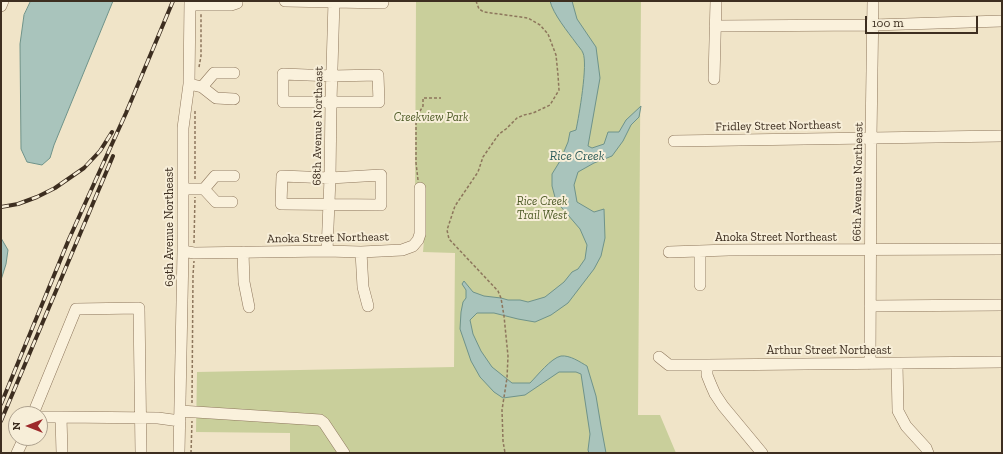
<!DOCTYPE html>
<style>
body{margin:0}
#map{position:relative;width:1003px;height:454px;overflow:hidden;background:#f0e4c8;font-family:"Zilla Slab",serif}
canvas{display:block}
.frame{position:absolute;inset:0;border:2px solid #3d2e20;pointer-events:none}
.north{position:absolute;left:8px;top:406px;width:40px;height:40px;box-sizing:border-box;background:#f7eed8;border:1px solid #ada18e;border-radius:50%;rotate:270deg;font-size:11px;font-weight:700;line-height:16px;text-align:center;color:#3d2e20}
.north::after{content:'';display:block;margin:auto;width:14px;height:18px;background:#9e2a2b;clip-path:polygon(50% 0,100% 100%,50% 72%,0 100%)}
.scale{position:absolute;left:865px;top:16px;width:113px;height:18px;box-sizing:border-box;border:2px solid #3d2e20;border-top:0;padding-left:5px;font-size:12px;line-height:14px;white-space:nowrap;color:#3d2e20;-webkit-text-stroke:3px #f7eed8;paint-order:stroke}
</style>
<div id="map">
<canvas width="1003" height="454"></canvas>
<div class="frame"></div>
<div class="north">N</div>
<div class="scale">100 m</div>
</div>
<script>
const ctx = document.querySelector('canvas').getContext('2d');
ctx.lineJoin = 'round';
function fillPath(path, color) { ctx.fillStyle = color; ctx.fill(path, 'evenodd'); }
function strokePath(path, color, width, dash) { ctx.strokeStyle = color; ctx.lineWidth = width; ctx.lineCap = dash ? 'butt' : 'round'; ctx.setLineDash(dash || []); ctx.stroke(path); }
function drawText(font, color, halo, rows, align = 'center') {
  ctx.font = font + ' "Zilla Slab",serif'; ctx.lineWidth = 4; ctx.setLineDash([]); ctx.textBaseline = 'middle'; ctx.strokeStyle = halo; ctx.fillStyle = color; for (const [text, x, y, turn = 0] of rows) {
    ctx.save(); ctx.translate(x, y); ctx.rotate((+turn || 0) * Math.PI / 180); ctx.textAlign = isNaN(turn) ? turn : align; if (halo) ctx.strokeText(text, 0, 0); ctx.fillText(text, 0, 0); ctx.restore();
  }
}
fillPath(new Path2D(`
 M416 1H641L638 415H660L676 453H290V433L196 432 197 372 454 367 455 253 423 252 424 240 415 206Z`), '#c9cf9b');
const water = new Path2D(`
 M31 1H113L54 145 50 158 42 165 27 162 21 149 20 44 24 15Z
 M550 1H572L577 19 596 47 600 78 588 146 592 148 604 144 608 132H619L626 120 641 106 639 117 631 125 623 141 612 156 594 163 578 172 574 185 577 202 594 212 604 209 605 238 601 256 594 269 568 303 551 315 535 322 518 319 494 313H477L470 320 473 334 481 351 492 367 512 383H530C537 376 551 358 561 356 570 355 580 362 587 366L596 396 601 426 606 453H589L588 450 590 434 581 374 576 372H559L525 395 503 398 494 392 480 377 471 361 460 329 461 312 463 302 466 298V290L462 284 464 281 473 292 484 296 501 298 508 300H520L528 302 545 297 564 282 572 272 578 269 585 259 587 245 580 229 556 201 552 186V174L560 161 568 142 570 132 576 130C579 116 588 64 583 53 582 50 578 46 576 43 568 32 553 14 550 1Z
 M1 238 8 250 6 264 1 280Z`);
fillPath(water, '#a9c4bc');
strokePath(water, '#6f938a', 1);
const minor = new Path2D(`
 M285 1 383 3V1
 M190 5H231L237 3V1
 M1 6 3 1
 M715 26 873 25 1002 21
 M283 74 332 76 378 75 379 102H283Z
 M714 79 716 1
 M189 84 202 87 216 98 234 99
 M202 87 214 73H234
 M674 141 1002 136
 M381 175V205L281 204 282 176 330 178Z
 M183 189H204L216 202H232
 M204 189 215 176H234
 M183 251 194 253 327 251 361 252 402 250 413 246 418 240 420 234V188
 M327 251 330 178 331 102 334 1
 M700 251V285
 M243 252 244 282 249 307
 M361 252 363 287 368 306
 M669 252 729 250 1002 249
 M870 306 1002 305
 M659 357 669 365H707L1002 362
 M870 364 871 138 873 1
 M897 364 898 411 906 426 926 448 928 453
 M707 365V375L711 385 715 394 723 406 762 453
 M180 411 320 420 324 423 344 453
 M33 414 76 309 139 308 141 453
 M40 417H61L62 453
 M61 417 158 418 180 421
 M17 453 24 438
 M179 453 183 251V128L189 84 190 1`);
strokePath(minor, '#8d765c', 12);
strokePath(new Path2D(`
 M476 1 479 9 484 12 528 18 540 25 548 34 556 55 558 75 559 90 550 105 533 113 524 115 517 118 506 129 499 134 483 157 478 172 455 206 447 230 449 239 498 291 501 298 504 316 508 356 507 378 502 410 503 441 505 453
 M199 67 201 56V13
 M195 179V111
 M418 180 416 163V118L423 106V98H441
 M194 243 195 197
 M192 403 193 275 194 261
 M191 453 192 421`), '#8d765c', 1.5, [3, 2]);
strokePath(minor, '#faf1dc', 11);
const rail = new Path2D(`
 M1 207 18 204 37 197 55 188 84 168 100 151 112 132
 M1 404 69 239 126 113 173 1
 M1 421 113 156`);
strokePath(rail, '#3d2e20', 4);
strokePath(rail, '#f7eed8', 2.5, [8]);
drawText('italic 12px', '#4d5a26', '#f7eed8', [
 ["Creekview Park",431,118],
 ["Rice Creek",542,202],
 ["Trail West",542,216]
]);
drawText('12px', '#3d2e20', '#f7eed8', [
 ["68th Avenue Northeast",318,126,-89],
 ["Fridley Street Northeast",778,126,-1],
 ["66th Avenue Northeast",858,182,-89],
 ["69th Avenue Northeast",170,227,-90],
 ["Anoka Street Northeast",328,238,-1],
 ["Anoka Street Northeast",776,238],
 ["Arthur Street Northeast",829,351]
]);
drawText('italic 13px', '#2f5d5a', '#f7eed8', [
 ["Rice Creek",577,156]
]);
</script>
